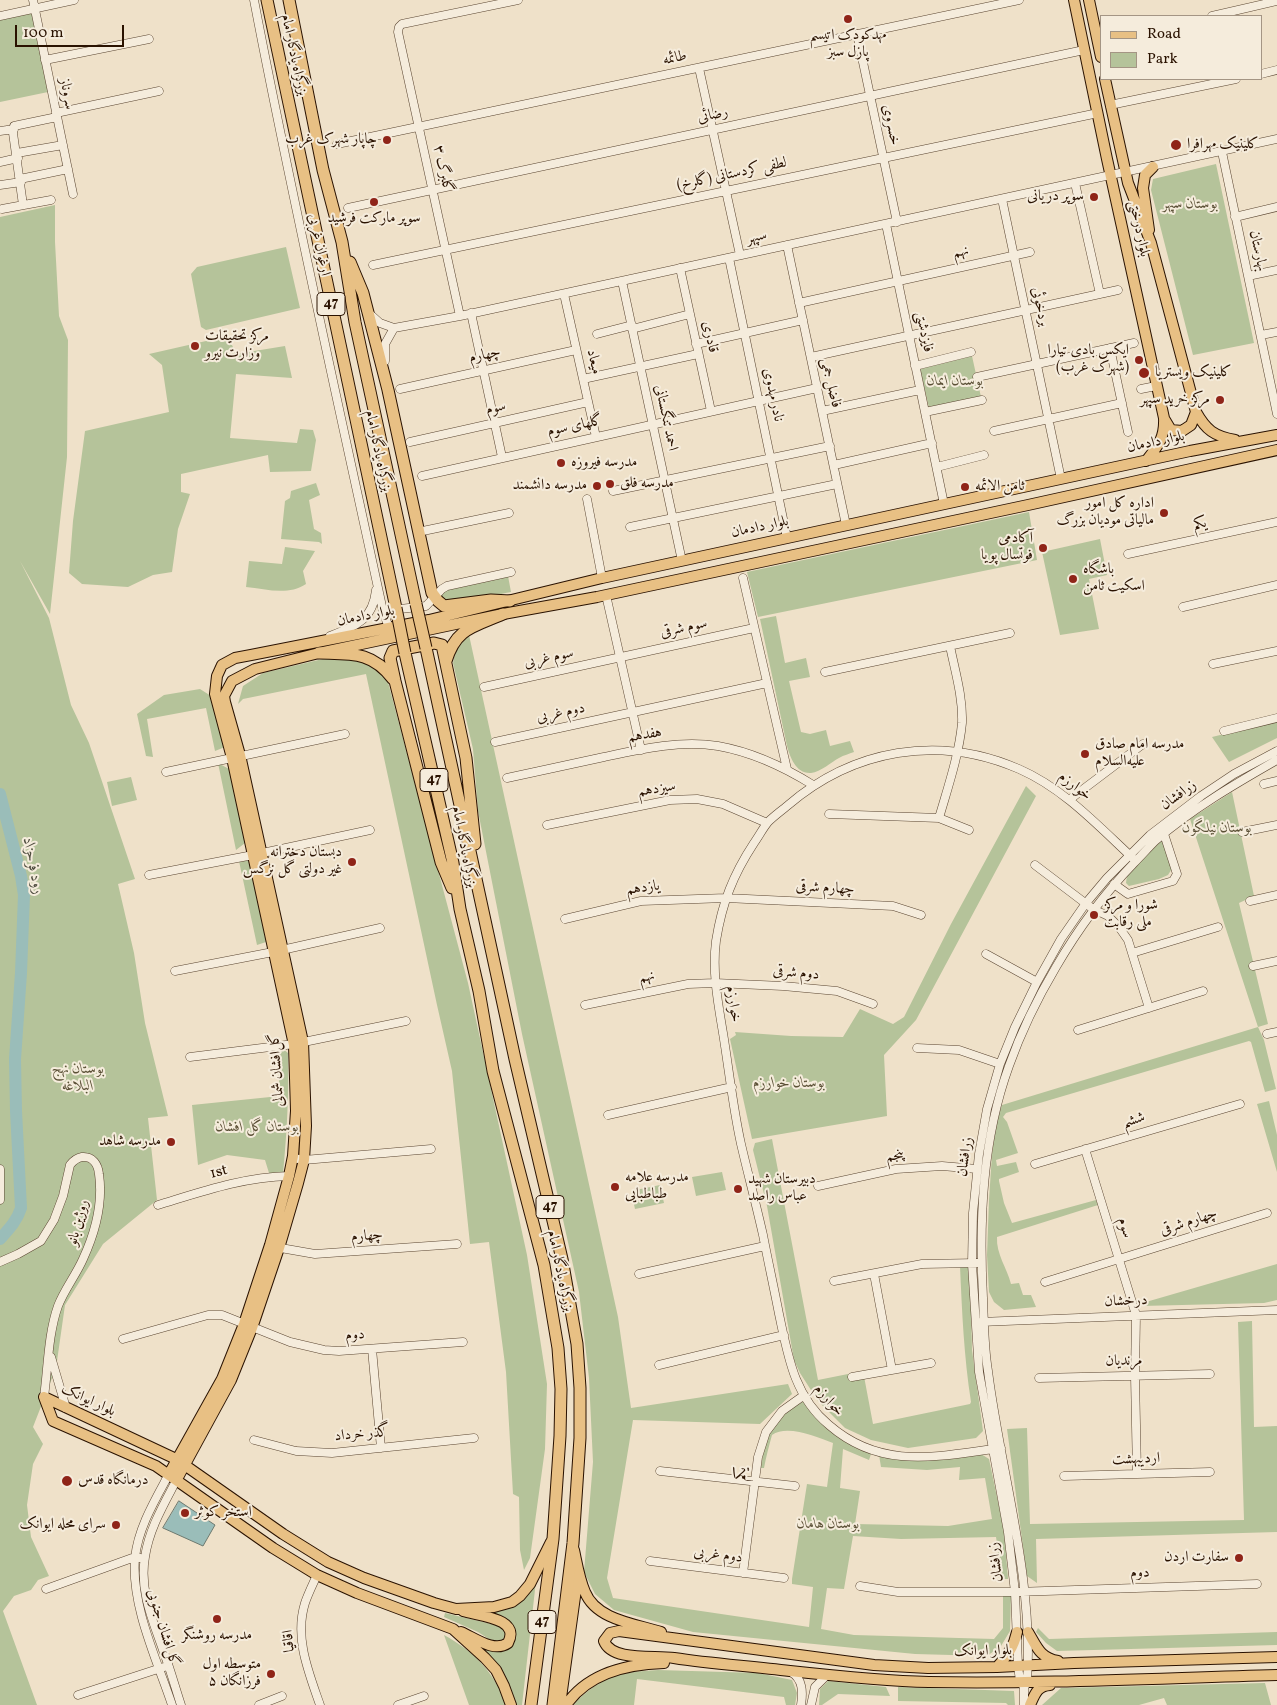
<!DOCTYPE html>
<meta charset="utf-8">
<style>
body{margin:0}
#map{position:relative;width:1277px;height:1705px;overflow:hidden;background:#efe1c9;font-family:Vollkorn,serif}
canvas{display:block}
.legend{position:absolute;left:1100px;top:15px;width:162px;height:65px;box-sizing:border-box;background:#f5ecdc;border:1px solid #a49584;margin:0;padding:6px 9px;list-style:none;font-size:15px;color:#2a1200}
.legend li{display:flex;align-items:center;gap:10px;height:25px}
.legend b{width:25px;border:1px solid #a49584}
.scale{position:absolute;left:15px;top:25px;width:109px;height:22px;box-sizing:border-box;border:2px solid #2a1200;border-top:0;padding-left:6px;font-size:15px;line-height:18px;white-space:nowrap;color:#2a1200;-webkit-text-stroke:4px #f5ecdc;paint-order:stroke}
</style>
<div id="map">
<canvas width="1277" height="1705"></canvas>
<ul class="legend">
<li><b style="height:6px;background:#e8c084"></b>Road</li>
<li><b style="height:14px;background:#b5c39a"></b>Park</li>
</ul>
<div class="scale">100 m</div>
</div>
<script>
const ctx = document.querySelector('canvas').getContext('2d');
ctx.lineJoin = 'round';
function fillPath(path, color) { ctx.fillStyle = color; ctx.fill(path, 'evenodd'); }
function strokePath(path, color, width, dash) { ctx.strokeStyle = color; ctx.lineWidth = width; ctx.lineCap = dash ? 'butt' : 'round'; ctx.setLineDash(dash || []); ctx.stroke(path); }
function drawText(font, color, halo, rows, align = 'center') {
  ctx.font = font + ' Vollkorn,Amiri,serif'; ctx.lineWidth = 4; ctx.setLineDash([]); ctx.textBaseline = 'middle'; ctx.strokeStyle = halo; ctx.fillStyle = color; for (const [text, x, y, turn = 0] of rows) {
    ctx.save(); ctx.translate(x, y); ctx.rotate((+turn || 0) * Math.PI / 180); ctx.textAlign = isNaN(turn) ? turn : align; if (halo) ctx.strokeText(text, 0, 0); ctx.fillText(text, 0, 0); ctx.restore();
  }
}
fillPath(new Path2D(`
 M33 12 48 92 0 102V19Z
 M1216 164 1254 343 1193 355 1151 190 1153 179Z
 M55 205V242L59 316 68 340 67 457 50 614 20 561 49 618 71 705 89 743 135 879 118 884 134 953 145 1023 168 1116 148 1118 157 1200 103 1244 65 1305 56 1368 33 1427 43 1444 33 1464 27 1505 31 1537 49 1576 38 1580 31 1590 14 1596 3 1611 37 1705H0V217Z
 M286 247 300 308 206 330 201 327 191 274 197 267Z
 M228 336 236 354 285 346 292 378 236 374 230 438 297 443 300 429 313 430 316 440 311 471 270 472 268 455 181 474V492L190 494 178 529 172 572 153 575 128 587 82 584 69 573 73 521 85 431 169 412 162 365 149 354Z
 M972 356 981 397 929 408 920 369Z
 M316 483 320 495 309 500 314 529 321 533 322 544 319 542 281 539 285 501 290 498 291 491Z
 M1029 512 1037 560 758 617 747 572Z
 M1100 539 1107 575 1089 579 1099 629 1060 635 1042 552Z
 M285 547 315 551 303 571 306 584C288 596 266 589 246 587L249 561 282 564Z
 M508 576 511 592C488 596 463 605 440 599L441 593 447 589Z
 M776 616 785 663 806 658 810 677 789 681 801 732 810 734 826 730 830 746 850 741 854 752C849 754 844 755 839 758 831 762 821 772 811 773 796 774 790 757 787 746L760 619Z
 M465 633 469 635 618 1317 631 1408 788 1384 792 1394 760 1424 633 1420 607 1578 613 1598 809 1627 813 1587 792 1584V1579L807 1484 827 1487 833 1443C817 1437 787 1424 772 1435 769 1446 766 1457 764 1468H761C766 1432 772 1419 804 1401L837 1434 871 1454 869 1460 843 1449 840 1488 860 1491 855 1524 948 1526 992 1519 985 1478 959 1480 960 1467 927 1470 881 1467 879 1455 978 1452 989 1459 1004 1530 1008 1579H999L998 1550 996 1537 901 1539 853 1536 844 1589 827 1588 821 1629 854 1635 994 1639 1003 1628V1595H1011L1010 1631 1001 1646 987 1656 915 1654 693 1632 614 1610 595 1594 584 1572 593 1462 589 1378 579 1292 522 1034 478 811 473 749 453 663 457 643Z
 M327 658 362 660 377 667 388 682 468 983 527 1255 547 1384 545 1449 530 1558 524 1570 520 1550 519 1497 513 1494 506 1372 489 1242 470 1244 452 1071 437 1005 366 674 243 699 238 704 243 686 263 673Z
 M200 689 211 696 225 747 215 751 206 708 147 719 153 757 146 756 137 714 164 695Z
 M1277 721V738L1229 762 1212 737Z
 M218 763 229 769 245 843 236 850Z
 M131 777 137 800 112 806 107 782Z
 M1026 786 1036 796 916 1020 884 1055 887 1116 752 1139 730 1039 736 1035 735 1032 791 1036 843 1037 860 1009 893 1024 904 1017 951 924Z
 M1232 792 1254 896 1239 903 1268 1024 1258 1027 1264 1040 1276 1089 1265 1092 1251 1042 1249 1041 1006 1113 1003 1117 1007 1122 1018 1153 996 1160 997 1166 1016 1162 1019 1172 999 1179V1181L1004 1203 1012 1223 1096 1200 1098 1205 997 1237C996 1254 1007 1268 1011 1284L1019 1283 1023 1295H1031L1036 1307 1004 1310 994 1302 989 1292 987 1255 989 1200 992 1154 997 1119 1002 1105 1258 1027 1190 819Z
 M1162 840 1165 842 1173 867 1168 875 1159 879 1129 886 1126 883 1127 875Z
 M249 860 266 942 257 945 239 861Z
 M277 1049H283L288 1053C289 1095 287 1132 283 1174L269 1173 265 1160 227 1155 198 1165 192 1105 280 1096Z
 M1269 1101 1277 1135V1172L1257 1104Z
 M772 1139 818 1380 863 1371 873 1424 970 1404 971 1402C964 1357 962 1312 960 1266L968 1267 970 1270 972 1350 983 1431 976 1438 908 1448 871 1440 845 1428 818 1401 800 1373 794 1360 767 1206 753 1150 755 1143Z
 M722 1172 726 1190 696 1196 692 1177Z
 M660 1185 664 1203 635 1209 631 1191Z
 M1277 1264V1300L1264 1303 1141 1306 1139 1304Z
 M1252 1321 1254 1427 1277 1426V1532L1036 1539 1037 1583 1027 1576 1007 1429 1027 1428 1030 1524 1244 1520 1238 1322Z
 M537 1572 522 1705H515L485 1652 478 1644 499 1652 508 1648 515 1637 485 1612 504 1609Z
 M445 1613 500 1626 505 1630V1638L502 1642 495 1643 478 1632 444 1617Z
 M1038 1628 1049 1639 1277 1632V1645L1057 1651 1046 1643 1036 1632Z
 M444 1635C476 1653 492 1670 507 1705H469Z
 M658 1670 758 1673 792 1680 797 1693 795 1705H786L784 1697 637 1679 634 1705H573C601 1676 619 1672 658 1670Z
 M828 1681 886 1687 890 1696 838 1694 822 1705H819L820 1689Z
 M1265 1683 1271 1705H1167L1164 1698 1139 1705H1042L1061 1688Z
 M898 1687 1014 1691 1015 1705H1008L1006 1703 898 1701Z`), '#b5c39a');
const water = new Path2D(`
 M179 1501 215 1525 203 1546 163 1528Z`);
fillPath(water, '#9abdb9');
strokePath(water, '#6d796f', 1);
strokePath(new Path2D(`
 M0 794 21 876 24 895 21 973 15 1059 16 1111 21 1208C17 1221 9 1229 0 1239`), '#9abdb9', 12);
const minor = new Path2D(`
 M33 0 73 194
 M254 0C293 204 339 407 383 611L389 628
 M0 16 74 0
 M1212 16 1277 1
 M857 34 897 222
 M45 60 149 39
 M699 68 740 255
 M1261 74 1277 70
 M1110 105 1236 79
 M56 113 159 91
 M0 131 14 129
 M337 144 1019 0
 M1222 152 1277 414
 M17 153 63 145
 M0 162 18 158
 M20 179 68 169
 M1075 183 1100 294
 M0 185 21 182
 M1002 199 1061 479
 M23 205 13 133 14 126 57 117
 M348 208 1084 50
 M2 209 51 200
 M1235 217 1277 207
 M886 224 944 504
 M787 245 846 525
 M729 258 787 538
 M373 265 1098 113
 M680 268 711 411
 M1248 276 1277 270
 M622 281 682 561
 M564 294 596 437
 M799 303 1030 252
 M471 313 502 457
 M371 315 380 323 394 328 460 316 1277 139
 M460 316 398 32 399 27 402 24 518 0
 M632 329 690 314
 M597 334 632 325
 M1261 335 1277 332
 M696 344 803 320
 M1110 348 1128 432
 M811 357 1118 290
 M385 361V344L394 328
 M915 366 971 352
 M977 377 1134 343
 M583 379 698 354
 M400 389 576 350
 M1141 389 1156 386
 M822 411 920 390
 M925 412 982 400
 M994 431 1122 403
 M410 442 588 402
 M834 465 932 443
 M937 467 984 455
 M422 476 817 388
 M613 491 830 446
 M587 499 602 578
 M630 527 837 484
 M418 532 509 513
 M1128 554 1277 522
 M743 578 787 769
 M606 595 641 750
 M1183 607 1277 585
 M383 611 426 606 442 589 447 586 511 572
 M330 636C356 626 373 620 376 590
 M1213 664 1277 651
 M825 672 1010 633
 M484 687 754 628
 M1224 731 1277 718
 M495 742 767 683
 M166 772 345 734
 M507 778C539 771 572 764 604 757 641 749 680 740 718 746 752 752 784 767 813 785
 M1264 784 1277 781
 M1069 800 1143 744
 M829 814 939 818 969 830
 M939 818C948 787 959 755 962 723 963 697 955 671 950 646
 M547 825 670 800 697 799 723 804 767 823
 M1242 832 1277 825
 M1035 865 1093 909 1108 916 1119 927 1128 940 1149 1008
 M149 875 253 855 370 830
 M1114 884 1128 894 1173 881 1177 874 1164 834
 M1250 901 1277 895
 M565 919 641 901 726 898 893 906 921 915
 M1132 953 1218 927
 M986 954 1037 982
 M1253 966 1277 961
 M175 971 273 952 380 928
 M585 1005 688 984 715 983 783 986 837 991 873 1004
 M1078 1030 1203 991
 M1267 1034 1277 1032
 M917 1048 959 1050 1000 1064
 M190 1057 294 1044 406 1021
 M608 1115 732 1087
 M1085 1149 1136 1315 1135 1376 1137 1474
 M293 1158 304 1160 431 1149
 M1035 1164 1240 1104
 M0 1169V1200
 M818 1186 896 1169 942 1166 977 1169
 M158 1205C201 1192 243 1177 289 1176
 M275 1247 315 1254 457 1244
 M0 1262 18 1254 41 1241 54 1220 63 1196 70 1165C73 1161 77 1158 82 1157 93 1156 98 1165 99 1174 103 1202 95 1233 83 1259 76 1275 64 1290 58 1306 48 1334 48 1368 44 1397
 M639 1274 765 1246
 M874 1274 892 1370
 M834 1281 922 1264 977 1263
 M1045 1282 1267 1213
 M980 1322 1277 1310
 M123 1339 208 1315H222L290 1342 324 1350 339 1351 463 1342
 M372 1349 381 1448
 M51 1357 66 1408
 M659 1365 784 1335
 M852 1377 931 1363
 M1039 1378 1210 1374
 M254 1440 296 1451 332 1453 474 1438
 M1001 1448C938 1456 882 1471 829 1425 794 1396 788 1356 779 1314 774 1288 768 1261 763 1235 756 1204 748 1174 741 1144 733 1108 729 1070 723 1033 718 1003 712 972 716 941 722 903 733 875 754 843 759 836 763 828 768 822 774 816 781 811 787 806 853 749 939 734 1019 769 1065 789 1100 828 1136 861
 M660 1471 795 1486
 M169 1474C155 1500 138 1528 135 1558 131 1606 157 1660 172 1705
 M1064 1476 1210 1472
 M177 1479C164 1504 149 1529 145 1557 139 1590 153 1621 163 1650 170 1668 175 1687 181 1705
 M650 1561 784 1578
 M743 1573 758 1457 766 1432 782 1411 803 1396
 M317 1575C313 1584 308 1594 305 1603 294 1638 309 1673 320 1705
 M860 1586 898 1592H1015L1257 1584
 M46 1589 135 1557 140 1558
 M791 1672C803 1679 803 1692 801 1705
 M1025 1686 1027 1681C1034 1577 1001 1474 988 1371 984 1347 984 1323 983 1298 979 1221 982 1140 1009 1066 1021 1032 1037 999 1056 967 1078 929 1103 895 1134 863 1141 856 1148 848 1155 841 1192 809 1235 784 1277 760
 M78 1695 164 1667
 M259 1705 282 1696
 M398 1705 424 1696
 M811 1705 815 1687 827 1675
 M1024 1705V1687L1020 1681 1018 1666 1015 1592 1008 1532 979 1372 972 1264 973 1213 979 1154 987 1109 1000 1064 1015 1027 1037 982 1061 939 1086 903 1107 878 1150 835 1201 796 1234 774 1277 751`);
const major = new Path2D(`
 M1074 0 1107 159 1164 418C1165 438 1158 446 1146 461
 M1089 0 1101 57
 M1105 79 1128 183 1151 243 1196 412C1206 430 1214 436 1235 440
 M1149 230 1143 188 1145 175 1153 167
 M1165 420 1171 430 1182 431 1191 425 1196 412
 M44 1397 176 1459 283 1534 328 1562 364 1578 434 1603 456 1609 494 1607 512 1602 520 1596 530 1584 551 1542
 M44 1397 53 1421 156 1466 273 1548 317 1575 357 1593 453 1629 485 1658 496 1670 504 1686 511 1705
 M169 1474 222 1379 244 1324 270 1245 289 1176 293 1156 296 1111 294 1045 232 758 215 694 217 676 222 665 235 658 251 655 429 620 602 578 1190 451 1277 435
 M177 1479 231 1380 252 1328 279 1248 298 1183 304 1160 306 1126 303 1042 240 755 225 702 224 696 232 681 255 669 319 653 503 614 597 597 1028 505 1277 450
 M574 1550C577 1564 579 1578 585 1592 596 1620 636 1624 661 1632
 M461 1632C475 1638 494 1653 508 1643 521 1618 479 1616 463 1611
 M1028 1632C1037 1647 1040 1658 1058 1661
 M1277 1657 1074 1663 997 1667 928 1668 874 1665 619 1631 610 1633 604 1641C612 1662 655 1655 674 1658 712 1664 751 1666 790 1671 836 1676 883 1681 929 1682 1045 1684 1161 1678 1277 1675
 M997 1667C1007 1656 1014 1647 1017 1632
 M560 1705 578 1575
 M566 1705C588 1673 627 1664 664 1663
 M1030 1705C1035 1694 1037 1686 1050 1685`);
const highway = new Path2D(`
 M267 0 396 608
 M289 0 323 170 342 242 355 322 416 604
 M350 262 363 293 388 390 432 593 438 601 444 606 491 600 510 601
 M426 648 515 1059 562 1259 577 1344 580 1388V1438L573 1543 553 1705
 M319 653C351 654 372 651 393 679
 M405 653 453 863 460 909 479 991 493 1071 544 1265 558 1348 561 1389 560 1436 553 1539 531 1705
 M446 661C456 628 473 627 503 614
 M452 888 441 862 395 681 390 658 393 651 434 643 442 645 466 758 475 844`);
strokePath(minor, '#5b4632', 9);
strokePath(major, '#2a1200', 12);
strokePath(highway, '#2a1200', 13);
strokePath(minor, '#f5ecdc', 8);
strokePath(major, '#e8c084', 10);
strokePath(highway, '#e8c084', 11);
const highwayBridge = new Path2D(`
 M416 604 426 648
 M396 608 405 653`);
strokePath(highwayBridge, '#2a1200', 13, []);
strokePath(highwayBridge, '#e8c084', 11);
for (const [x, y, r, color] of [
 [848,19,5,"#8f2418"],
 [387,140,5,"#8f2418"],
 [1176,145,6,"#8f2418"],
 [1094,197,5,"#8f2418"],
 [374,202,5,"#8f2418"],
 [195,346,5,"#8f2418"],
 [1139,360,5,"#8f2418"],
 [1144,373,6,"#8f2418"],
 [1220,400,5,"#8f2418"],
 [561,463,5,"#8f2418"],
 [610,484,5,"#8f2418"],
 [597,486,5,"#8f2418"],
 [965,487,5,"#8f2418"],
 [1164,513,5,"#8f2418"],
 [1043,548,5,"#8f2418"],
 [1073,579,5,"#8f2418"],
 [1085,754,5,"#8f2418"],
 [352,862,5,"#8f2418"],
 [1094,915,5,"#8f2418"],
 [171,1142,5,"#8f2418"],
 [615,1187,5,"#8f2418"],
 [738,1189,5,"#8f2418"],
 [67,1481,6,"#8f2418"],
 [185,1513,5,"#8f2418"],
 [116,1525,5,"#8f2418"],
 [1239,1558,5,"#8f2418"],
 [217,1619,5,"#8f2418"],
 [271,1674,5,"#8f2418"]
]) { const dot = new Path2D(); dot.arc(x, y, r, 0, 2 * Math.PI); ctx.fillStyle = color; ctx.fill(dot); strokePath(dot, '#f5ecdc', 2); }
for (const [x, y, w] of [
 [331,304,28],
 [434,780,28],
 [550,1207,28],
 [542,1622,28]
]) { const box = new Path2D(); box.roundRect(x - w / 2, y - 11.5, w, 23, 4); ctx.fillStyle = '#f5ecdc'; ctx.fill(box); strokePath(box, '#2a1200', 1); }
drawText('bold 14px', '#2a1200', null, [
 ["47",331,304],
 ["47",434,780],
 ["47",550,1207],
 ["47",542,1622]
]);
drawText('15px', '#2a1200', '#f5ecdc', [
 ["مهدکودک اتیسم",848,36,"center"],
 ["پازل سبز",848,53,"center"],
 ["چاپار شهرک غرب",377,140,"right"],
 ["کلینیک مهرافرا",1187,145],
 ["سوپر دریانی",1084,197,"right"],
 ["سوپر مارکت فرشید",374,219,"center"],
 ["مرکز تحقیقات",205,337],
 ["وزارت نیرو",205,354],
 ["ایکس بادی تیارا",1129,351,"right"],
 ["(شهرک غرب)",1129,368,"right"],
 ["کلینیک ویستریا",1155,373],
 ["مرکز خرید سپهر",1210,400,"right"],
 ["مدرسه فیروزه",571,463],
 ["مدرسه فلق",620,484],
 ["مدرسه دانشمند",587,486,"right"],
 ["ثامن الائمه",975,487],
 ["اداره کل امور",1154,504,"right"],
 ["مالیاتی مودیان بزرگ",1154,521,"right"],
 ["آکادمی",1033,539,"right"],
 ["فوتسال پویا",1033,556,"right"],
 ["باشگاه",1083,570],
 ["اسکیت ثامن",1083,587],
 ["مدرسه امام صادق",1095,745],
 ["علیه‌السلام",1095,762],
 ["دبستان دخترانه",342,853,"right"],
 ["غیر دولتی گل نرگس",342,870,"right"],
 ["شورا و مرکز",1104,906],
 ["ملی رقابت",1104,923],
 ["مدرسه شاهد",161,1142,"right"],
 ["مدرسه علامه",625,1178],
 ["طباطبایی",625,1195],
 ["دبیرستان شهید",748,1180],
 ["عباس راصد",748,1197],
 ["درمانگاه قدس",78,1481],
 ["استخر کوثر",195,1513],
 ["سرای محله ایوانک",106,1525,"right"],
 ["سفارت اردن",1229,1558,"right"],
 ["مدرسه روشنگر",217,1636,"center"],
 ["متوسطه اول",261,1665,"right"],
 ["فرزانگان ۵",261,1682,"right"]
], 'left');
drawText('15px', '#2a1200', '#f5ecdc', [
 ["بزرگراه یادگار امام",293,55,78],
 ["طائمه",675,59,-12],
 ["سروناز",66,94,79],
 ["رضائی",713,116,-12],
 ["خسروی",890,125,78],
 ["گلبرگ ۳",442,169,78],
 ["لطفی کردستانی (گلرخ)",732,175,-12],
 ["بلوار درختی",1138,229,78],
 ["سپهر",757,238,-12],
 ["ارغوان غربی",318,245,78],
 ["بهارستان",1257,251,78],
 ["نهم",961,253,-12],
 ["بردخوئی",1039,307,78],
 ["فایزدشتی",923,332,78],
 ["قادری",709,337,78],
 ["چهارم",485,356,-12],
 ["میعاد",593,362,77],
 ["فاضل جمی",830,383,78],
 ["نادر مهدوی",772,395,78],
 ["سوم",496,409,-13],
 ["احمد تنگستانی",665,418,78],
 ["گلهای سوم",575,427,-12],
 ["بلوار دادمان",1156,443,-12],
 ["بزرگراه یادگار امام",377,451,78],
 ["یکم",1200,525,-12],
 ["بلوار دادمان",760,528,-12],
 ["بلوار دادمان",366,617,-11],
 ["سوم شرقی",684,629,-12],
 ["سوم غربی",549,659,-12],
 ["دوم غربی",561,714,-12],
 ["هفدهم",645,736,-9],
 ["خوارزم",1074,787,38],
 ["سیزدهم",657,790,-9],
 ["زرافشان",1179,796,-36],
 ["بزرگراه یادگار امام",463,847,79],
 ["یازدهم",643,889,-8],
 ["چهارم شرقی",825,889,3],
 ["دوم شرقی",796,974,5],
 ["نهم",647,978,-11],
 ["خوارزم",732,1004,81],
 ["گل‌افشان شمالی",278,1070,-94],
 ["ششم",1134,1121,-16],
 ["پنجم",895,1157,-8],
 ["زرافشان",966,1157,-82],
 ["1st",219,1173,-15],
 ["روژین بانو",79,1223,-75],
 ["چهارم شرقی",1189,1223,-18],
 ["سوم",1124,1228,73],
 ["چهارم",367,1237,-4],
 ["بزرگراه یادگار امام",559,1271,78],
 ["درخشان",1126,1302,-2],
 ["دوم",355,1336,-4],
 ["مرنديان",1124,1362,-1],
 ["بلوار ایوانک",88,1401,25],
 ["خوارزم",828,1401,49],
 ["گذر خرداد",362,1435,-5],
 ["اردیبهشت",1136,1460,-2],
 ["یکم",742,1474,-83],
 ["دوم غربی",718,1556,7],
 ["زرافشان",997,1562,-97],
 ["دوم",1140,1574,-2],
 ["گل‌افشان جنوبی",162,1628,73],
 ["اقاقیا",290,1641,-95],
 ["بلوار ایوانک",983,1652,-1]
]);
drawText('italic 15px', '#5b5036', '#f5ecdc', [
 ["بوستان سپهر",1190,205],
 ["بوستان ایمان",955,382],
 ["بوستان نیلگون",1217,829],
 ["بوستان نهج",78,1070],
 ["البلاغه",78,1087],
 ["بوستان خوارزم",789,1084],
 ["بوستان گل افشان",257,1128],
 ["بوستان هامان",828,1525]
]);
drawText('italic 16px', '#514e41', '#f5ecdc', [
 ["رود فرحزاد",32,866,79]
]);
</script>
